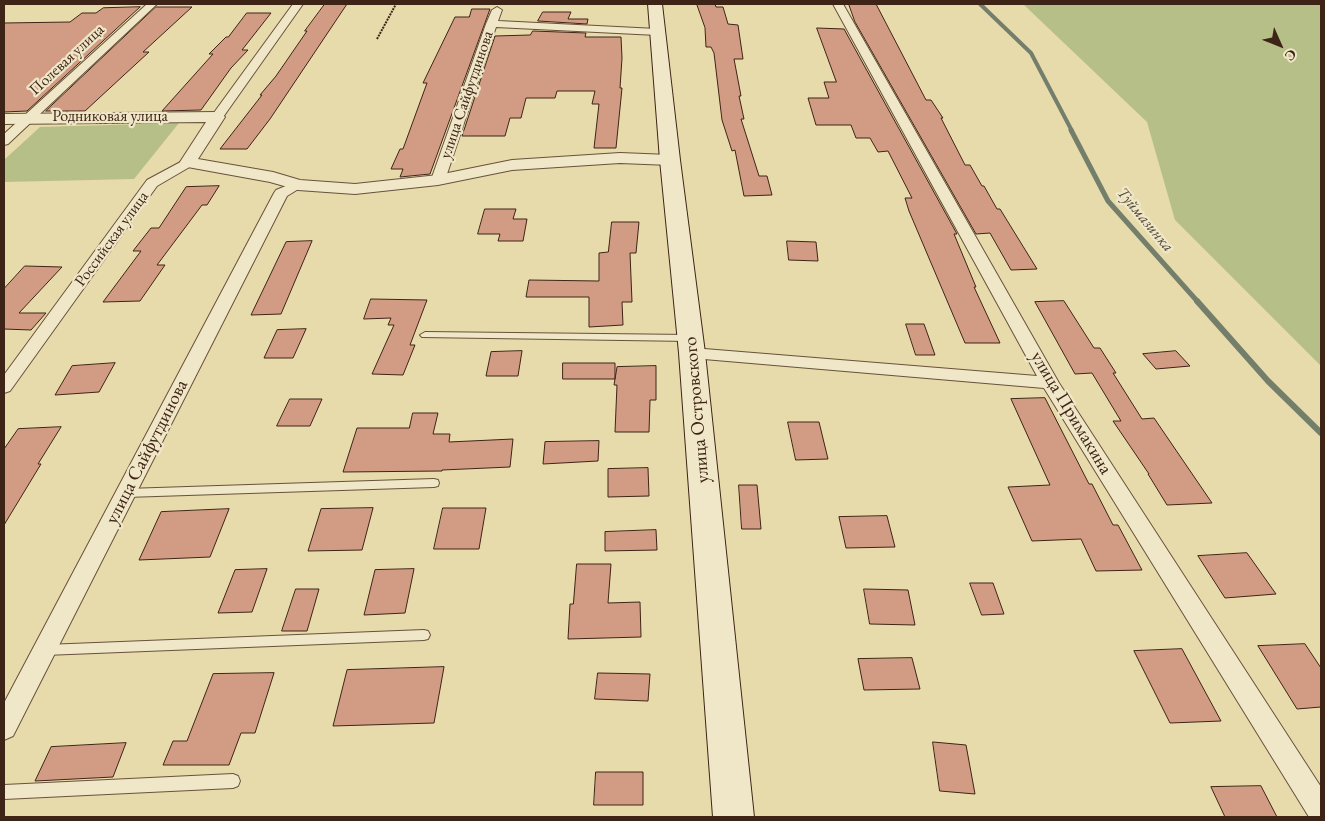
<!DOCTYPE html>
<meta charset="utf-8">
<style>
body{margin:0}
#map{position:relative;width:1325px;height:821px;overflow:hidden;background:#e7daab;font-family:"EB Garamond",serif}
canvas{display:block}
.frame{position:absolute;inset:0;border:5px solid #3e2416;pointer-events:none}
.north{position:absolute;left:1255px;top:20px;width:50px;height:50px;-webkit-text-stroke:4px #efe7c8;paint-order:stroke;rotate:134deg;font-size:14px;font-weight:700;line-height:20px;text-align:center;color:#3e2416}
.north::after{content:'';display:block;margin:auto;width:18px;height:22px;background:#3e2416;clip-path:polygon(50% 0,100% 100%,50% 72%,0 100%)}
</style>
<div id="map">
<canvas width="1325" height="821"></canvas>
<div class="frame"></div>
<div class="north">С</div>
</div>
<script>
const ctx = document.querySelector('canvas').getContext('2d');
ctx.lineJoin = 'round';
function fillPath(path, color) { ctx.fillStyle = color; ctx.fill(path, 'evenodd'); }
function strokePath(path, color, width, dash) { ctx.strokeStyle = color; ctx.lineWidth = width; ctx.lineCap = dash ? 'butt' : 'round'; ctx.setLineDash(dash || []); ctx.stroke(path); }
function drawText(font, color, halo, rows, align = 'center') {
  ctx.font = font + ' "EB Garamond",serif'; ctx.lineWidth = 4.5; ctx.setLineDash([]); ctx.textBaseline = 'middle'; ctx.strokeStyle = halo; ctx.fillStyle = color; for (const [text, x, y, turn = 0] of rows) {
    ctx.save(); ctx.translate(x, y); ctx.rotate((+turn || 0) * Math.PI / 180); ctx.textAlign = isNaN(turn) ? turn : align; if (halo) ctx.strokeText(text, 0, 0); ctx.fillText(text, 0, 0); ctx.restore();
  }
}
fillPath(new Path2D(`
 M1023 4H1321V366L1175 220 1147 122Z
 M179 123 134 179 4 182V160L40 127Z`), '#b7bf88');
strokePath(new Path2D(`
 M980 4 1031 53 1072 131`), '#747f6b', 4);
strokePath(new Path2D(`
 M1071 130 1108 201 1198 302`), '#747f6b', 5);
strokePath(new Path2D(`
 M1197 301 1268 381 1321 433`), '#747f6b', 6);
const building = new Path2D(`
 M325 4H347L270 119 247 149H220L262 95H260L276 76 307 31H305Z
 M697 4H715L716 7H723L728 24 738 25 743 59H734L741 96H739L744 119H741L759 176H767L772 195 744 196 735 150 732 151 722 120 714 53 711 47H706L705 28Z
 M849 4H876L926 100H931L943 118H941L965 165H970L982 186H984L997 209H1000L1037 269 1011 270 990 233 976 234 855 22Z
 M140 7 27 111 4 112V23L70 22 82 13H96L103 8Z
 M156 7H192L143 52H149L85 111H46Z
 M472 9H490L430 174 400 177 403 169H391L400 149H403L427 83H423L455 17H469Z
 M543 12H571L568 19H588L587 24 538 21Z
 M247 13H271L242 50H248L231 68 201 110 162 111 213 54H209L226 37H228Z
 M817 28 844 29 957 234H954L976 287H974L1000 343H965L909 211 905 198H912L888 151 878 152 870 138H856L851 125H816L808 98H829L824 82H836Z
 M533 31 586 33 585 37H621L622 58 620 88H622L616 148H594L599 104H592L595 91H557L555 98H526L521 118H510L505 136H462L495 36 530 35Z
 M219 186 207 205H202L157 265H165L140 301 103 302 141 251H133L151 228H159L186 187Z
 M485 209H516L513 219H527L523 241H498L500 234H478Z
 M612 222H639L636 253H630L632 302H622L623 325 589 327V297H526L529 280 599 281V253L608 252Z
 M312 241 281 314 251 315 286 242Z
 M787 241 816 242 818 261 789 260Z
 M25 266 62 267 19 313H46L31 330 4 329V289Z
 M371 299 427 300 410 345H415L403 375 372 374 394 325H388L391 318 364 319Z
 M1064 301 1094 348H1100L1116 373H1113L1142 419 1154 418 1212 503 1167 505 1148 474H1149L1113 421H1121L1092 373 1075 374 1035 302Z
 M906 324H924L935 355H916Z
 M306 329 293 358H264L277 330Z
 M522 351 518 376H486L491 352Z
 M1176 351 1190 366 1156 369 1143 354Z
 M115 363 99 392 55 395 72 366Z
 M563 363H615V379H563Z
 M656 366V400H650L649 432H615L617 385H614L617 367Z
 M1045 398 1089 484H1092L1113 525H1118L1142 570 1096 571 1081 539 1032 541 1008 487 1050 485 1011 399Z
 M290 399H322L310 426H277Z
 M413 413H438L433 434H450L449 442 513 439 510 467 442 470V471L343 472 357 428H409Z
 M788 422H819L828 459 796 460Z
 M61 427 38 464H41L4 525V449L18 429Z
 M599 441 598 461 543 464 545 442Z
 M648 468 649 496 608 497V469Z
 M739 485H757L761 529H742Z
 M373 508 362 550 308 551 321 509Z
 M443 508H486L479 549H434Z
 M229 509 210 557 139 560 161 512Z
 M887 516 895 547 846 548 839 517Z
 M656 530 657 550 605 551V532Z
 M1247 553 1276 594 1225 598 1198 556Z
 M577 564H611L608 603 640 602 641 637 568 639 570 604H573Z
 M267 569 252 612 218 613 235 570Z
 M414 569 405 613 364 615 375 570Z
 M970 583H993L1004 614 982 615Z
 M296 589H319L307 631H282Z
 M864 589 908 590 915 625 870 624Z
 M1305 644 1321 668V707L1297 709 1258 646Z
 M1182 649 1221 721 1170 723 1134 651Z
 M912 658 920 689 864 690 858 659Z
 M444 667 434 723 333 726 347 670Z
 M274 673 255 733H241L229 765H163L173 741H187L213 674Z
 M598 673 650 674 648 701 595 699Z
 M933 742 966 745 975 794 940 791Z
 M126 743 113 777 35 781 51 747Z
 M596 772H643V805H594Z
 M1261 786 1277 817H1225L1211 787Z`);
fillPath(building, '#d29c84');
strokePath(building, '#3e2416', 1);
const service = new Path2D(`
 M425 332 690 335 695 338 690 341 422 337 420 335Z
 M434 479 438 480 439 483 438 486 434 487 126 497 122 496 121 493 122 490 126 489Z
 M424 630 428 631 430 635 428 639 424 640 45 655 40 654 39 650 40 646 45 645Z
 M233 774 238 776 240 781 238 786 233 788 4 799V785Z`);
const minor = new Path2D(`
 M147 4H157L8 144 4 145V134Z
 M293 4H303L221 120H213L211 117 213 114Z
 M833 4H843L1059 383 1321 787V817H1309L1044 388 692 358 686 357 683 353 686 349 692 348 1037 376Z
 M497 7 502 10 498 21 657 29 662 32 657 35 496 27 445 180 438 184 433 183 431 180 486 24 492 10Z
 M188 158 193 159 195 162 193 165 157 186 10 391 4 393V375L147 180Z
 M298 181 305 185 287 196 13 736 4 740V703L274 193 276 190Z`);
const tertiary = new Path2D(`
 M217 112 222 114 225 117 198 159 273 172 300 180 355 184 438 175 512 160 620 153 670 155 676 156 678 160 676 164 670 165 620 163 512 170 438 185 355 194 298 190 270 182 182 166 180 162 206 122 4 124V114Z`);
const secondary = new Path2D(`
 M648 4H662L680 160 705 353 754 817H713L679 353 660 160Z`);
strokePath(service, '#68523b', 2);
strokePath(minor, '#68523b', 2);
strokePath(tertiary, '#68523b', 2);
strokePath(secondary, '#3e2416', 2);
strokePath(new Path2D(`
 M377 39 396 4`), '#3e2416', 2, [2, 1]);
fillPath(service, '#efe7c8');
fillPath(minor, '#efe7c8');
fillPath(tertiary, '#efe7c8');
fillPath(secondary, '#efe7c8');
drawText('16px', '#3e2416', '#efe7c8', [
 ["Полевая улица",67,60,-43],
 ["улица Сайфутдинова",467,95,-71],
 ["Родниковая улица",110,117],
 ["Российская улица",112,239,-54]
]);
drawText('italic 16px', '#544a3a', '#efe7c8', [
 ["Туймазинка",1145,220,50]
]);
drawText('19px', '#3e2416', '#efe7c8', [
 ["улица Островского",697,410,-95],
 ["улица Примакина",1071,413,59],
 ["улица Сайфутдинова",147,452,-63]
]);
</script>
